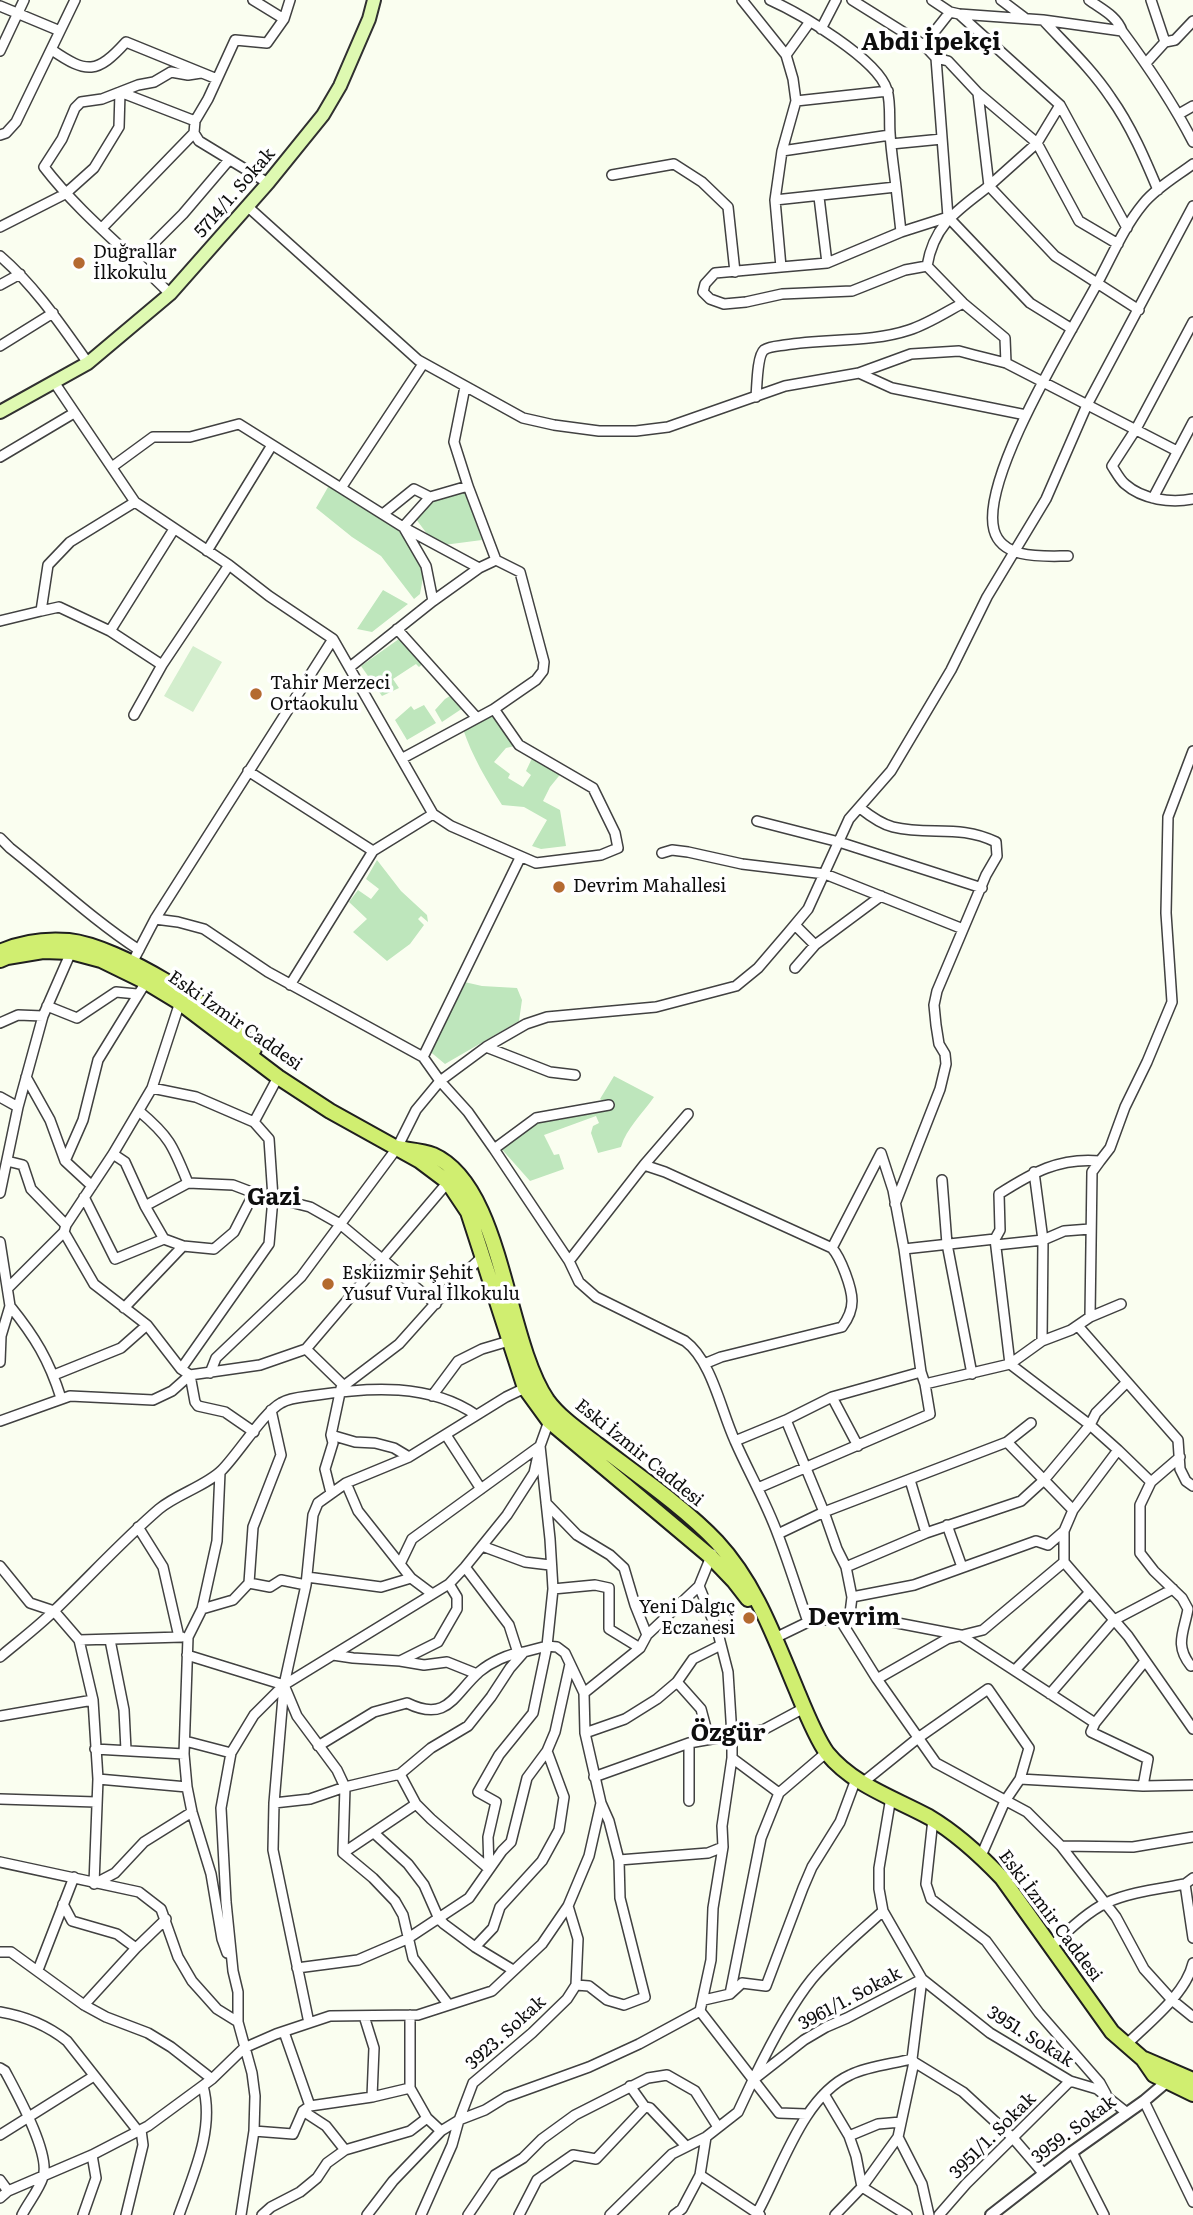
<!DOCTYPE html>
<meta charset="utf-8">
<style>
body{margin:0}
canvas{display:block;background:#fafef0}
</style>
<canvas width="1193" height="2215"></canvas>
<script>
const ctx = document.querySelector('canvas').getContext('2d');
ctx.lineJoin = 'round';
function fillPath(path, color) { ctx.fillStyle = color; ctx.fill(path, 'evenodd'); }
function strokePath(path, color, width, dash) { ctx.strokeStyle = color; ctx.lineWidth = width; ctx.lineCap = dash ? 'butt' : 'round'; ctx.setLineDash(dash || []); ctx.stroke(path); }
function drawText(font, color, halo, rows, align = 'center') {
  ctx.font = font + ' Literata,serif'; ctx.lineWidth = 7; ctx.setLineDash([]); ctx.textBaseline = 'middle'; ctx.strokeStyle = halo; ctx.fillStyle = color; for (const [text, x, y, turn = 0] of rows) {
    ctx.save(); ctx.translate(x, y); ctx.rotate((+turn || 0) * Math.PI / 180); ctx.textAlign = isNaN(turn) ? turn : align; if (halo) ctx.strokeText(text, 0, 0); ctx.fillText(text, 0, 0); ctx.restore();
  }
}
fillPath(new Path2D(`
 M331 482 403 527 424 572 420 594 414 599 381 556 352 537 316 508Z
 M463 487 482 540 436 546 413 515 430 497Z
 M383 590 408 604 372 632 357 629Z
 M403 636 426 661 419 667 416 664 393 679 399 688 382 696 361 666Z
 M455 693 466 706 442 722 435 710 445 699Z
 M424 705 436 723 407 740 395 720 411 706 414 710Z
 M494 709 519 745 506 748 494 762 510 774 508 778 523 787 531 775 526 771 534 754 563 771 550 787 543 801 560 810 566 846 541 849 532 846 547 820 524 807 502 805C487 781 472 756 463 729Z
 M377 860 401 891 427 915 428 922 421 916 418 919 424 925 410 944 387 961 353 932 367 919 349 902 358 890 371 899 379 889 366 879Z
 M460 981 482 986 517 988 522 1000 519 1021 445 1064 427 1049Z
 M614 1076 654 1097C643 1113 626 1129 621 1147L598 1153 591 1133 593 1126 599 1123 596 1116 544 1135 554 1155 559 1154 564 1169 530 1181 498 1145 536 1118 608 1104 600 1099Z`), '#bee6bc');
fillPath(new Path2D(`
 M193 646 222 662 193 712 164 696Z`), '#d3eecd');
const minor = new Path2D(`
 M253 0 284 19
 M742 0 786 55 793 79 796 101 782 151 775 200 781 267 827 263 901 232 948 217 936 58 924 45 852 0
 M770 0C799 13 878 59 887 90 891 103 889 120 890 133 891 151 894 169 896 187
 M932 0 950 12 959 14 1043 20 1122 31
 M1001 0 1025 18
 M1089 0C1101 9 1117 16 1122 31 1148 66 1173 103 1193 142
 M1151 0 1165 42
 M0 6 60 31
 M959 14 1060 105 1127 228
 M1043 20C1066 45 1092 69 1111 98 1131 126 1145 159 1158 190
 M821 29 836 0
 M924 45 950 12
 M52 50C87 74 97 74 126 42L217 79
 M0 51 24 0
 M786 55 809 23
 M936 58 948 61 978 93 989 186
 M1146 63 1165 42 1175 40 1193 21
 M978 93 1037 143 1079 221 1118 244
 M796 101 888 91
 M1179 114 1193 106
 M195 121 208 99 235 40 267 43 284 19 290 0
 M0 135 6 133 16 122 75 0
 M891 144 942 139
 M782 151 890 135
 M612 175 674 164 702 182 728 207 735 272
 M989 186 1037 143 1060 105
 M819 197 827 263
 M775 200 896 187 901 232
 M247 206 418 360 523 418 554 425 599 431H636L668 427 785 386 859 373 892 388 1026 415
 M948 217 1030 303 1072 329
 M0 227 65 194 94 168 119 127 120 92 195 121 194 133 199 141 268 183
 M102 228 194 133
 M0 256C35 286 61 325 88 363
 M137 260 183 214 229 160
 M781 267 715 273 705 284 703 292 710 299 724 304 746 302 782 294 852 291 905 270 927 266
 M0 285 20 274
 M170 294C128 251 80 214 44 167L62 139 75 108 81 102 102 99 138 85 154 82 171 72 188 75 201 73
 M1193 322 1136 429 1112 466C1116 472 1120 480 1125 484 1143 500 1171 503 1193 499
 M0 346 53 313
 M1006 363 1005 338 963 303 927 266C934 224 958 210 989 186L1055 256 1139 310
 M859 373 911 354 959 351 974 355 1006 363 1177 451
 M54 382 135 502 229 565 269 596 333 639 433 814
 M756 397C757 387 757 356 764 350 770 346 779 346 785 345 826 338 870 343 909 330 928 324 946 312 963 303
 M0 457 74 413
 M112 467 153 437H190L239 424 403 527 479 568
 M341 488 423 364
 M1153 498 1193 422
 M383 514 414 489 430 497
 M403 527 430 497 468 486
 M404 528 426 566 433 601 479 568 496 560
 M207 551 272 445
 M1068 556C1044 556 1002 560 994 530 980 478 1072 331 1098 282 1112 256 1124 227 1143 204 1156 188 1177 176 1193 164
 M41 611 59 607 110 631 162 665
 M0 621 41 611 48 565 70 542 135 502
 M397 629 477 718
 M110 631 174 529
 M350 667 433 601
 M134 715 162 665 229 565
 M403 758 494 709 536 680 543 671 544 662 520 572 496 560 468 486 454 442 465 387
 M248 771 373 851
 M860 808C870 816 881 824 893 827 930 836 959 824 996 842L997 856 986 875 937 991 934 1005 936 1025 939 1044 945 1054 946 1064 940 1089 895 1204
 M757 821 839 842 982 888
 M0 838 10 848C53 882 93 920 139 950
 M662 853 672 850 688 852 742 864 825 874 963 929
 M155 919 178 922 204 929 268 972 423 1057 440 1081 468 1112 494 1149 569 1261 579 1282 596 1297 685 1341C712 1361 721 1411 735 1441 749 1473 766 1502 778 1535 789 1564 798 1593 808 1622
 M795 925 815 945
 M131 965 155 919 333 639
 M795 968 815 945 881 896
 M290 985 373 851 433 814 451 826 536 863 601 855 618 848 615 833 593 788 519 745 494 709
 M47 1006 77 1018 116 992 137 994
 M0 1023 18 1015 43 1016
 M486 1047 550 1072 575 1075
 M423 1057 520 858
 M26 1077 50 1120 65 1161
 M152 1088 196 1097 254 1122
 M0 1097 18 1107
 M139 1111C170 1137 173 1146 188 1183
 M494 1149 536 1118 609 1105
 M881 1153 893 1190 904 1249 921 1372
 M113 1154 125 1162 145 1206 164 1239 183 1246 214 1249 234 1232 254 1193
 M7 1161 23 1165 31 1189 66 1225
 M644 1165 665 1172 832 1248C841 1258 852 1288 852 1301 852 1311 848 1319 842 1327L721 1357 704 1364
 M1034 1172 1043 1240 1042 1341
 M942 1180 947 1244 972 1374
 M92 1186 65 1161 83 1120 98 1060 146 982
 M0 1193 18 1107 43 1016 71 952
 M84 1197 115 1259 164 1239
 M145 1206 188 1183 233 1185 254 1193 310 1207 340 1224 436 1304
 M64 1232 94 1284 147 1325 181 1369 190 1375 195 1402 198 1406 225 1412 254 1432
 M0 1242 10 1306 1 1336 0 1362
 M996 1245 1043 1240 1064 1231 1090 1229
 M832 1248 881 1153
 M904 1249 995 1239
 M569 1261 644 1165 688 1114
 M9 1287 64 1232 66 1225 113 1154 152 1088 181 999
 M10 1306C35 1337 49 1360 61 1398
 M124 1308 183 1246
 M1090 1317 1092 1172 1100 1161
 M1078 1326 1178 1440 1180 1469 1186 1481 1193 1486
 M306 1349 448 1182
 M181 1369 269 1244 273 1198 269 1139 254 1122 278 1077
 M210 1373 216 1358 301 1277 397 1148 416 1110 440 1081 486 1047 526 1024 547 1017 656 1007 736 986 758 968 788 933 808 909 849 819 891 771 951 670 987 597 1046 499 1087 405 1193 206
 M54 1375 121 1348 147 1325
 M432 1396 458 1361 482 1349 509 1341
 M832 1397 858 1446
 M786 1420 824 1512 837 1549 846 1567 852 1597 849 1621
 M0 1421 70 1396 153 1400 172 1391 190 1375 260 1365 306 1349 343 1385
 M331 1435 355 1442 375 1443 394 1448 409 1457
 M446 1435 481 1489
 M735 1441 786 1420 832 1397 921 1372 925 1384 1010 1364 1042 1341 1071 1330 1090 1317 1121 1304
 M1007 1442 1044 1480 1090 1425 1096 1413 1127 1382
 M1118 1450 1151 1482 1180 1457
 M220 1472 217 1541 202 1609 188 1637 184 1754 187 1787 192 1812 211 1874 222 1939 227 1953
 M910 1480 926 1533
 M1151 1482 1140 1505V1553L1154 1571 1182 1598 1188 1609C1184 1632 1174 1645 1191 1666
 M346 1483 358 1511 411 1578
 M758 1488 930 1414 925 1384
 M331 1493 325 1469 333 1443 331 1435 341 1388 399 1344 450 1287 483 1256
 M546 1503 577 1535 610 1555 624 1568 635 1605 647 1635
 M947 1525 962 1567
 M138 1527 163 1567 179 1637
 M778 1534 824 1512 1007 1442 1031 1423
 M482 1546 525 1562 550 1565
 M1064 1562 1128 1636 1193 1729
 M400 1564 412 1539 540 1446
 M0 1566 30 1603 54 1611 79 1640 93 1700 98 1779 94 1884 115 1873 144 1842 192 1812
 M465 1567 509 1625 518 1653
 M846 1567 926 1533 1021 1501 1044 1480 1073 1510
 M307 1577 381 1587 411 1578 431 1593
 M249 1583 253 1527 281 1455 271 1410
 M553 1589 595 1585 609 1588V1629L640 1648
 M852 1597 914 1585 1036 1541 1048 1545 1064 1531
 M202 1609 233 1600 249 1583 270 1587 281 1580 306 1585
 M839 1618 877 1679 936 1763 1027 1812 1061 1846 1116 1917 1144 1969 1172 2000 1193 2017
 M775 1638 808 1622 839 1618 887 1621 960 1635 1095 1723 1091 1732 1148 1759 1143 1786
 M79 1640 182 1637
 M110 1640 124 1710 126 1750
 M187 1655 284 1685 274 1803 273 1850 309 2023
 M333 1655 353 1658 400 1661 424 1665 447 1662 477 1674
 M0 1657C19 1641 39 1626 56 1609 91 1575 123 1540 159 1509 177 1494 206 1486 222 1470 238 1454 264 1412 281 1403 291 1397 305 1397 317 1395 369 1387 430 1383 476 1415
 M400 1661 438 1642 457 1609V1597L449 1584
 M1015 1670 1090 1592
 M877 1679 947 1639 983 1630 1064 1562V1531L1073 1510 1118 1450 1090 1425 1010 1364 995 1239 1000 1230 999 1194C1032 1173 1059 1157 1100 1161L1110 1148 1125 1107 1147 1062 1172 1002 1166 913 1168 817 1193 751
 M677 1682 701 1709 709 1739
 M1050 1694 1114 1620 1173 1589
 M0 1716 93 1700
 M1095 1723 1145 1661
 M585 1733 625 1719 657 1699 677 1682 693 1659 721 1645
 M185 1741 231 1753
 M318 1746 374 1712 407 1703C448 1723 454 1694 479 1672 491 1662 508 1654 524 1652
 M95 1749 184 1754
 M732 1758 779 1793
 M400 1774 416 1804 431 1819 489 1869
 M594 1777 689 1743 763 1730 804 1708
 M98 1779 187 1787
 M1020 1779 1143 1786 1193 1785
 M861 1784 918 1738 988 1689 1029 1748 1020 1779 1005 1801 981 1856
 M0 1799 96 1802
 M689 1801V1743
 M274 1803 310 1799 345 1787 400 1774 431 1748 468 1726 491 1697 510 1668 524 1652 547 1646 557 1647 565 1653 584 1693
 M601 1803 609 1821 619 1860
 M933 1819 926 1884 931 1899 986 1941 1039 2013 1100 2083 1106 2094
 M374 1833 408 1864 424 1885 439 1919 444 1924 475 1947 513 1970
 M1061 1846 1133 1847 1193 1837
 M343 1853 416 1804
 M0 1862 139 1892 161 1909 178 1957 192 1981 217 2009 238 2022
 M489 1869 488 1837 496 1802 478 1792 499 1755 533 1713 547 1646 553 1589 550 1539 540 1446 549 1421
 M1193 1878 1185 1884 1193 1938
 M63 1904 72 1921 117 1934 136 1948
 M475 1947 493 1928 500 1907 542 1861 559 1830 564 1797 547 1751
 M1051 1947C1066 1932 1087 1912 1106 1903 1130 1892 1159 1889 1185 1884
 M0 1952H11L84 2005 106 2017 148 2033 171 2047 212 2079
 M297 1968 358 1960 407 1939 469 1898 502 1851 511 1842 527 1778 547 1751 555 1732 570 1664
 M38 1970 74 1877
 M576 1985 589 1986 607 2000 624 2005 645 1997 620 1898 619 1860 708 1853 723 1847
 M730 1994 761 1838 779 1793 827 1752
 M704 2000 730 1994 742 1983 766 1986 803 1888 812 1867 840 1822 856 1779
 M448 2004 413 1958 403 1915 395 1901 373 1878 343 1853 345 1787 337 1770 297 1716 284 1685 449 1584 465 1567 507 1515 534 1473 540 1446
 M84 2005 136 1948 166 1919
 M700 2011 779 2113 806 2114
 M0 2012C24 2016 48 2026 67 2041L138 2131
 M410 2015V2088L427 2118
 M364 2016 374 2048 372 2097
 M284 2032 310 2106 372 2097 410 2088
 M1126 2045C1148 2023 1186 1994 1193 1963
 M914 2062 963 2092 1013 2138 1044 2174
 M0 2068 5 2071C16 2092 51 2154 43 2177 39 2190 28 2203 22 2215
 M754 2078C769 2047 791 2005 812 1979 833 1954 859 1933 883 1911
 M630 2086 645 2107
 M824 2094 849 2136 856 2156 862 2187 907 2215
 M1144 2101 1193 2202
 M303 2111 326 2126 345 2150
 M254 2131 293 2134 303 2111 310 2106
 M0 2135 94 2076
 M849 2136 878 2124 901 2122
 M706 2137 700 2175 760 2215
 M898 2137 922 2184 929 2215
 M1072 2152 1104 2215
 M0 2180 8 2191
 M0 2198 8 2191 92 2155 148 2126 212 2079 244 2048 276 2034 330 2016 418 2015 492 1991 542 1944 568 1906 589 1856 601 1803 585 1733 584 1693 640 1648 647 1635 699 1586 712 1554
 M83 2215 96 2178 92 2155
 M126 2215 143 2145 141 2130
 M179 2215C193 2175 215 2129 203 2086
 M241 2215 254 2131 255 2096 252 2073 238 2022V1992L233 1971 226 1902 221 1808 231 1753 254 1715 284 1685 306 1585 313 1515 318 1503 346 1483 409 1457 506 1397 525 1388
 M262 2215 271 2207 300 2192 317 2178 327 2163 345 2150 410 2131 427 2118 441 2131 459 2120 473 2083 532 2033 567 1999 576 1985 578 1939 568 1906
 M367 2215 393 2181 441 2131
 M421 2215 452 2145 459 2120 485 2110 506 2097 589 2067 639 2044 700 2011 711 1960 713 1908 723 1847 722 1826 732 1758V1736L728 1672 718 1633 699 1586
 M468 2215 495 2175 523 2158 542 2139 575 2115 648 2078 667 2075 695 2091 718 2127
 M519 2215 537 2180 573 2155 596 2159 645 2107 650 2108 686 2146
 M610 2215 672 2154 706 2137 738 2112 753 2080 804 2040 826 2027 847 2018 922 1979 990 2033 1070 2081 1097 2089 1126 2112
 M674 2215 682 2209 700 2175
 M756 2215C781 2171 802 2097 850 2075 868 2066 892 2064 912 2059
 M835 2215 862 2187 898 2137 914 2062 912 2059 922 1979 883 1911 879 1889V1868L891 1797
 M939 2215 966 2184 1070 2081`);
const tertiary = new Path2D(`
 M991 2215 1072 2152 1144 2101 1170 2079`);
const secondary = new Path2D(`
 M0 412 88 363 170 294 268 183 323 115 340 86 369 19 374 0`);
const primary = new Path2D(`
 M0 952C22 942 45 939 69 941 118 946 223 1011 254 1049
 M0 960 7 957 43 951 71 952 101 960 146 982 179 1002 278 1077 330 1111 420 1161 448 1182 468 1212 525 1388 549 1421 711 1557 734 1581 748 1599
 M397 1148C408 1150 423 1151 433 1155 503 1186 505 1338 547 1400 560 1418 581 1432 598 1445 636 1474 685 1508 717 1542 756 1584 775 1639 797 1691 804 1708 816 1738 827 1753 853 1785 894 1798 929 1817 956 1833 981 1856 1002 1878L1112 2032 1143 2059 1154 2075 1193 2094
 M1144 2059 1193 2080`);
strokePath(minor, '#414141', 12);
strokePath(tertiary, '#414141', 14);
strokePath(secondary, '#303030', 16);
strokePath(primary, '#1f1f1f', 18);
strokePath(minor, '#fff', 9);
strokePath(tertiary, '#fff', 10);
strokePath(secondary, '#def9b1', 12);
strokePath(primary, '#d0ee70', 14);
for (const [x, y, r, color] of [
 [79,263,7,"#b46a30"],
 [256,694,7,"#b46a30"],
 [559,887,7,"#b46a30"],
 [328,1284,7,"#b46a30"],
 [749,1618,7,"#b46a30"]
]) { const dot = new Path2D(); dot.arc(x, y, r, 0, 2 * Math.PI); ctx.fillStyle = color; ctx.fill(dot); strokePath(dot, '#fff', 2.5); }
drawText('18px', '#0e0e0e', '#fff', [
 ["5714/1. Sokak",235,193,-49],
 ["Eski İzmir Caddesi",235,1021,35],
 ["Eski İzmir Caddesi",639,1453,39],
 ["Eski İzmir Caddesi",1050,1916,53],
 ["3961/1. Sokak",850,1999,-28],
 ["3923. Sokak",506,2033,-42],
 ["3951. Sokak",1030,2037,32],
 ["3959. Sokak",1074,2130,-37],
 ["3951/1. Sokak",993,2136,-45]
]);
drawText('18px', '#0e0e0e', '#fff', [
 ["Duğrallar",93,253],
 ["İlkokulu",93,274],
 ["Tahir Merzeci",270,684],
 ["Ortaokulu",270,705],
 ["Devrim Mahallesi",573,887],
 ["Eskiizmir Şehit",342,1274],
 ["Yusuf Vural İlkokulu",342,1295],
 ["Yeni Dalgıç",735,1608,"right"],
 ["Eczanesi",735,1629,"right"]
], 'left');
drawText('bold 24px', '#0e0e0e', '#fff', [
 ["Abdi İpekçi",931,43],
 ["Gazi",274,1198],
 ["Devrim",854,1618],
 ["Özgür",728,1734]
]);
</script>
